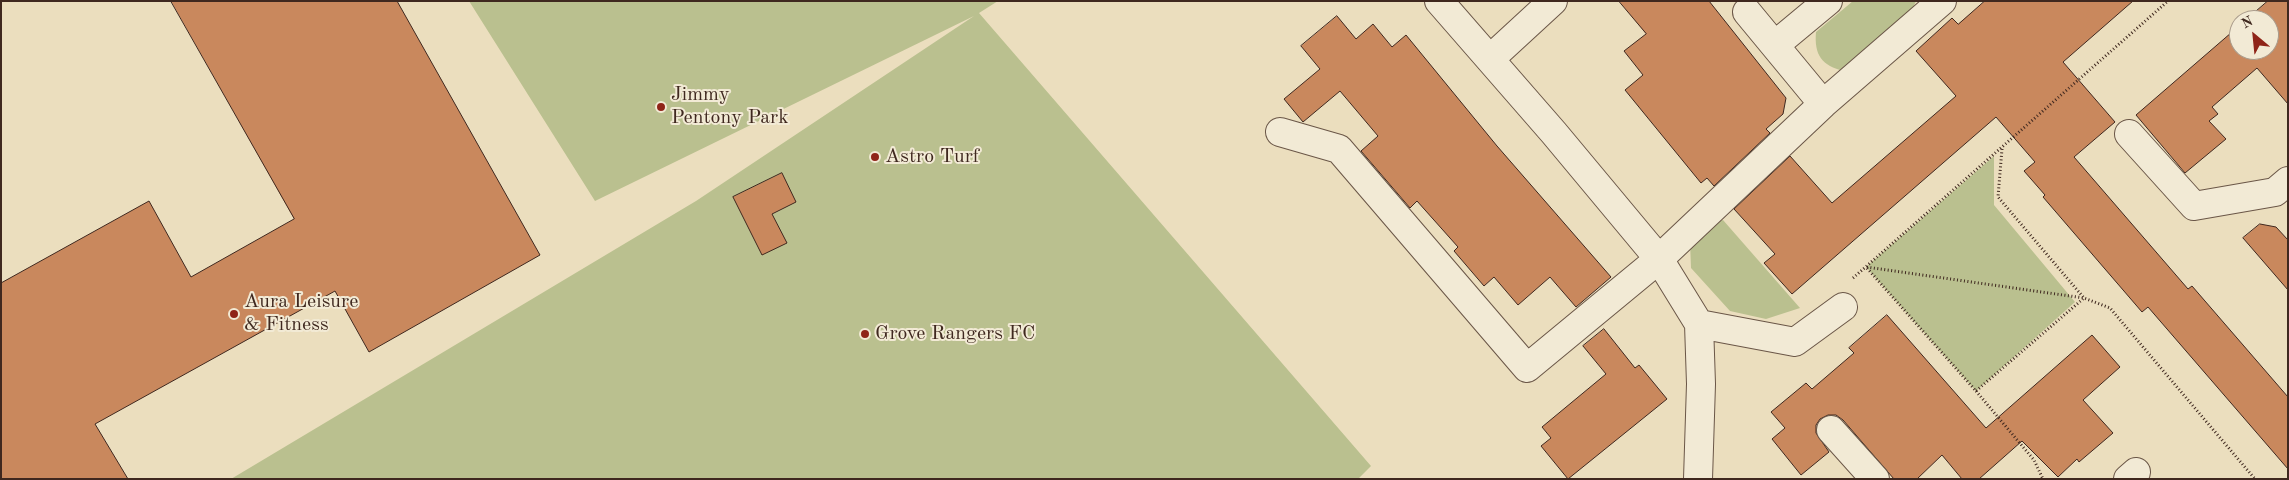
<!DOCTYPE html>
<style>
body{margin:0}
#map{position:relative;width:2289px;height:480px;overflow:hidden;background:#ebdebe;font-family:"Old Standard TT",serif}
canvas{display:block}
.frame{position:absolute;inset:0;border:2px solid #3f281f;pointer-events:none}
.north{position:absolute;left:2229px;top:10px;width:50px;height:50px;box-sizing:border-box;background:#f2ead5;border:1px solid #aa9c8c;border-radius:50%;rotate:332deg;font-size:14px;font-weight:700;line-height:20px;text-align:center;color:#3f281f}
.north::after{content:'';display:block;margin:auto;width:18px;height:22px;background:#8f2418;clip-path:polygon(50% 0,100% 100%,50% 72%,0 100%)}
</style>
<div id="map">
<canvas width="2289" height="480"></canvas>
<div class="frame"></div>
<div class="north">N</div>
</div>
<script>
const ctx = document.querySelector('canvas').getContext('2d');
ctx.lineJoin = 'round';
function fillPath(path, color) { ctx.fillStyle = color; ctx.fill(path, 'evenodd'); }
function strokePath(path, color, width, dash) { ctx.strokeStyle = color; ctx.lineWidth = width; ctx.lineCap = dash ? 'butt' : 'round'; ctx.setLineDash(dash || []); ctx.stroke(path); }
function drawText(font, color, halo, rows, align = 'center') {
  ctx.font = font + ' "Old Standard TT",serif'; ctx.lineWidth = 4; ctx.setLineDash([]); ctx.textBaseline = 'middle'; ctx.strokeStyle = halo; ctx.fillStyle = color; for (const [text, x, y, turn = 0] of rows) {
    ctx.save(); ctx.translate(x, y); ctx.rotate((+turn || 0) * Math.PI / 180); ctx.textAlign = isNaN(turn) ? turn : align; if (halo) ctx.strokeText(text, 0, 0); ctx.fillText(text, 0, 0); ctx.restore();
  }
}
fillPath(new Path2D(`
 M469 1H998L979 13 1371 466 1358 479H231L696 201 974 16 595 201Z
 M1853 1H1916L1912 10 1844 71C1822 66 1814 55 1816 32Z
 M1994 156V205L2075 302 1976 391 1866 267Z
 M1723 220 1800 308 1766 319 1730 311 1691 268 1690 242 1705 223Z`), '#bac08f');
const building = new Path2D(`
 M171 1H397L540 255 369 352 335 291 95 424 128 479H1V283L149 201 191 277 294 219Z
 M1619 1H1709L1786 98 1783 114 1766 129 1770 133 1714 186 1707 178 1701 183 1625 90 1643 75 1624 51 1646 34Z
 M1985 1H2133L2063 62 2115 122 2074 157 2188 289 2192 286 2288 397V469L2148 307 2142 312 2043 197 2045 195 2024 171 2035 162 1996 117 1792 294 1764 263 1775 254 1734 209 1790 156 1832 203 1956 96 1916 51 1952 18 1958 24Z
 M2268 1H2288V104L2257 68 2212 107 2218 114 2209 121 2226 139 2185 173 2136 115 2239 26V50H2269V20H2246Z
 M1337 16 1356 39 1373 24 1392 47 1406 35 1497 146 1611 277 1576 307 1550 277 1518 305 1494 277 1484 286 1454 251 1458 247 1417 201 1410 208 1361 151 1378 136 1340 91 1303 122 1284 99 1320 69 1301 46Z
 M782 173 796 202 772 214 787 243 762 255 733 197Z
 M2260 224 2276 227 2288 240V290L2243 238Z
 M1887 315 1986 428 2092 335 2120 367 2083 400 2113 433 2079 462 2077 459 2058 477 2022 441 1979 479H1962L1942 455 1917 479H1894L1843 420 1836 415H1828L1820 419 1816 425V433L1829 452 1801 475 1772 439 1785 428 1771 412 1806 383 1812 389 1854 353 1849 348Z
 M1604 329 1635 368 1639 365 1667 399 1568 479 1541 446 1551 438 1542 427 1606 374 1583 346Z`);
fillPath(building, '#c9885d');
strokePath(building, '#3f281f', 1);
const minor = new Path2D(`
 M1439 1 1554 133 1659 259 1699 324 1701 384 1698 479
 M1747 12 1823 104
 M1775 45 1828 1
 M1490 59 1553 1
 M1280 132 1339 149 1527 368 1659 259 1823 104 1942 1
 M2129 134 2194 206 2275 192 2288 181
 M1699 324 1795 342 1843 307
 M1831 430 1875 479
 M2128 479 2136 472`);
strokePath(minor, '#6a5647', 30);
strokePath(new Path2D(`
 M2002 149 1998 197 2084 298 1976 391 1866 267 2084 298 2110 308 2255 479
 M1853 278 2168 1
 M1976 391 2034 460 2043 479`), '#3f281f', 3, [1, 2.5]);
strokePath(minor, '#f2ead5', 28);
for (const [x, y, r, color] of [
 [661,107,5,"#8f2418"],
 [875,157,5,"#8f2418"],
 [234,314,5,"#8f2418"],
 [865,334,5,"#8f2418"]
]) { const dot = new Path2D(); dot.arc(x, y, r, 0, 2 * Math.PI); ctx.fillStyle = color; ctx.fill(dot); strokePath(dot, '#f2ead5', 2); }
drawText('20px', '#3f281f', '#f2ead5', [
 ["Jimmy",671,95],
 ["Pentony Park",671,118],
 ["Astro Turf",885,157],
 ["Aura Leisure",244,302],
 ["& Fitness",244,325],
 ["Grove Rangers FC",875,334]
], 'left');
</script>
